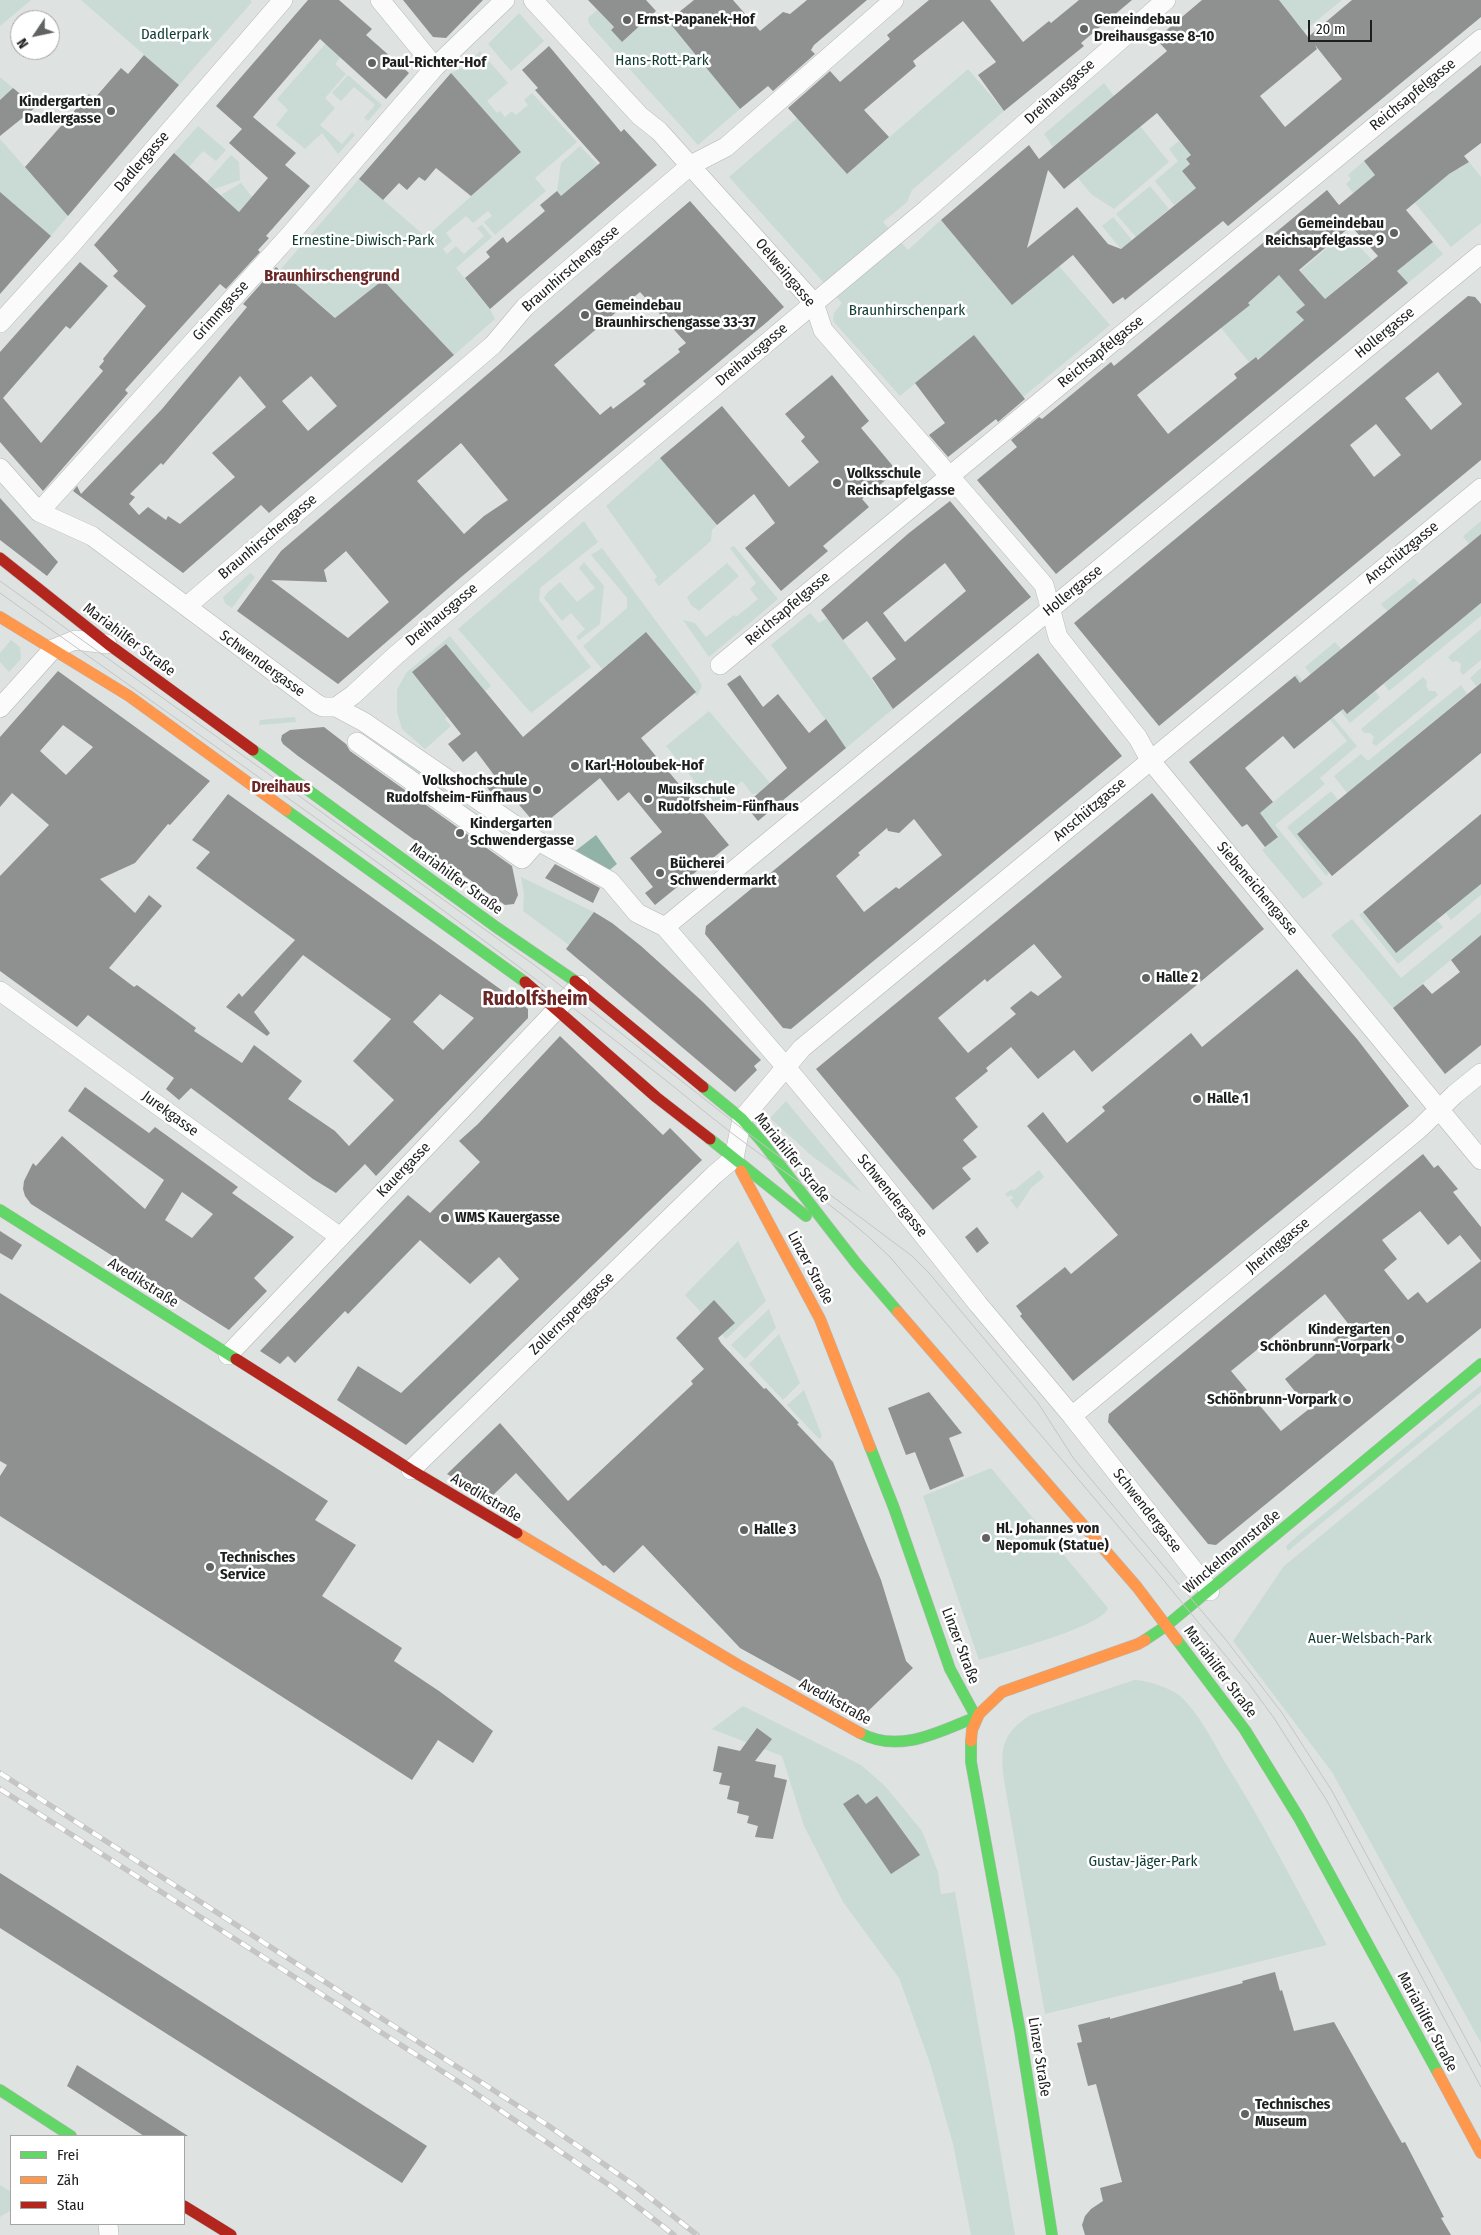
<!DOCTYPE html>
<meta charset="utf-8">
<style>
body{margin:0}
#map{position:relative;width:1481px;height:2235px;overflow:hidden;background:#dee2e0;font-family:"Fira Sans Condensed",sans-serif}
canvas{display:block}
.legend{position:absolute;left:10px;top:2135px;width:175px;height:90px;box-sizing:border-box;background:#fff;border:1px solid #a5a5a5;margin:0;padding:6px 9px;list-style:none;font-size:15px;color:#1d1f1e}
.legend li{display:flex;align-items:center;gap:10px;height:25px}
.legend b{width:25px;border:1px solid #a5a5a5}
.north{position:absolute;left:10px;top:10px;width:50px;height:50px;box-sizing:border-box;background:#fff;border:1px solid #a5a5a5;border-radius:50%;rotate:236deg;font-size:14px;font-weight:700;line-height:20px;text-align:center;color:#1d1f1e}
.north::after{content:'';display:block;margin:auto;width:18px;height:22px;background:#616362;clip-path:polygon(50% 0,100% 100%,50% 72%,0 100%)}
.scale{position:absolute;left:1308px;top:20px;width:64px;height:22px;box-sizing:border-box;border:2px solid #1d1f1e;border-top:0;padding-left:6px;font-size:15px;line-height:18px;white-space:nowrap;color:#1d1f1e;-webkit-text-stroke:4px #fff;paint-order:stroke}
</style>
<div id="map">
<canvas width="1481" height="2235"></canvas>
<ul class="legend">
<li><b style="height:6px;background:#63d668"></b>Frei</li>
<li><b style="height:6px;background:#ff974d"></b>Zäh</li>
<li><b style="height:6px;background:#b3261e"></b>Stau</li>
</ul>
<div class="north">N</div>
<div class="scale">20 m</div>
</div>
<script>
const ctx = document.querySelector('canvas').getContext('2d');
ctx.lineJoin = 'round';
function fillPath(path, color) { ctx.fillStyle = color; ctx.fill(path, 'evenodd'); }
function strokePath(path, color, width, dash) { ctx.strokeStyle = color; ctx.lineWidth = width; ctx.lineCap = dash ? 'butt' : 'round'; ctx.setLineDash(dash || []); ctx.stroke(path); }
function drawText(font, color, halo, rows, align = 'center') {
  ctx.font = font + ' "Fira Sans Condensed",sans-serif'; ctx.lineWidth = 5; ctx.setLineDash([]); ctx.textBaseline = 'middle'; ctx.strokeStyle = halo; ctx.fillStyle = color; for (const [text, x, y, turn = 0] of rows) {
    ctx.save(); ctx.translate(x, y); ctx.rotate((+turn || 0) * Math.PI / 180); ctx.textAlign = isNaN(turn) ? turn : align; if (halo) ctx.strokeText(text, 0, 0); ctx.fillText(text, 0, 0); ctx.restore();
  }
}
fillPath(new Path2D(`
 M0 0H31L0 26Z
 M81 0H250L252 2 179 85Z
 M1279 0H1342L1304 31Z
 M597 10 614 27 611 30 622 42 653 14 662 26 668 21 740 109 698 145 589 24 588 18Z
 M519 13 544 41 511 71 488 44Z
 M327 42 342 55 335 64 346 74 325 98 335 108 320 125 342 144 352 132 355 135 338 154 322 133 305 149 276 125 288 110 277 99Z
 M480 51 508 83 487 101 497 113 500 111 505 117 512 111 516 115 528 105 524 100 532 93 577 142 535 178 546 191 495 235 484 222 492 216 488 211 473 223 466 216 446 233 452 241 443 249 447 254 456 246 464 254 484 236 477 228 482 225 492 237 456 268 490 309 495 319 454 355 383 280 337 319 280 270 359 179 426 237 520 152 451 73 462 68Z
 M968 69 1004 111 912 190 907 202 883 222 908 250 941 220 1012 305 1059 266 1110 325 1023 397 974 335 900 396 833 321 834 313 842 303 729 177 797 118 847 174Z
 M348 75 382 105 368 121 364 118 375 105 354 87 341 101 332 93Z
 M0 77 13 88 0 100Z
 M1104 83 1114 96 1053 147 1044 134Z
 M198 126 226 150 216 161 203 151 189 167 174 153Z
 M1140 126 1169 162 1114 209 1091 194 1078 178Z
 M0 139 46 191 71 212 51 236 0 193Z
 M1179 141 1191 155 1186 159 1190 164 1182 171 1196 188 1174 205 1155 181 1178 161 1169 149Z
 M580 146 600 167 561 196 557 191 561 163Z
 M231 155 239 162 240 180 214 189 207 182Z
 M1364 161 1375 175 1353 193 1346 184 1351 179 1348 175Z
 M1469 162 1481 177V223L1451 247 1415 203 1446 169 1450 174 1456 166 1459 169Z
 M241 183 252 197 239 212 221 195Z
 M1150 186 1169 209 1136 237 1116 214Z
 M1113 217 1132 240 1121 249 1102 226Z
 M1346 232 1372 260 1326 298 1329 301 1308 303 1297 311 1304 321 1260 361 1256 357 1249 362 1221 328 1250 305 1245 299 1266 287 1262 283 1276 271 1297 295 1312 283 1300 271Z
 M1433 242 1443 254 1408 283 1397 271Z
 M660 458 717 525 712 530 711 541 659 586 654 580 657 577 606 506Z
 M584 521 598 542 540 588 539 600 591 667 531 713 458 629Z
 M1481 521V535L1469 544 1463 536Z
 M734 546 778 599 709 657 683 620 695 623 706 637 734 615 736 617 758 599 750 589 756 583 730 548Z
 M602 548 698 678 702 686 697 696 646 633 602 669 583 646 627 608V598L591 555Z
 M584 562 604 586 600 624 579 640 576 637 585 629 571 613 562 621 544 598 547 593 560 582 577 602 595 588 579 568Z
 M727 563 739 576 699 611 691 605 687 597Z
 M250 573 255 577 232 608 225 603 223 597Z
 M1414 578 1420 585 1387 611 1381 604Z
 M1481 603V616L1389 691 1384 684Z
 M810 613 819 623 827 618 893 709 846 748 771 645Z
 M1481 629V660L1463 675 1460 671 1461 664 1457 661 1452 662 1448 657Z
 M450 636 491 686 485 691 446 644 412 672 447 716 445 719 451 726 425 749 402 729 397 712V690L406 673Z
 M11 640 20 647 21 659 9 672 0 662V653Z
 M1335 642 1341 649 1347 713 1375 691 1380 698 1350 723 1305 667Z
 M1481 668V683L1476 686 1470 678Z
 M1297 674 1357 746 1320 778 1325 784 1275 825 1323 884 1303 899 1262 850 1278 836 1260 813 1347 741 1295 676Z
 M1423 677 1427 681 1426 686 1429 691H1435L1438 695 1376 746 1372 743 1374 737 1370 733H1364L1361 729Z
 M1461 685 1467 694 1347 793 1334 776 1361 754 1368 761Z
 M709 711 770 783 759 793 752 794 742 781 725 796 733 805 728 809 711 801 666 746Z
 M295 717 296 722 259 725 260 720Z
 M392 752 479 815 476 819 389 756Z
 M1331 791 1338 800 1297 834 1329 873 1326 876 1287 827Z
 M521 877 594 912 569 945 523 911 524 894Z
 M1481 884V895L1451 920 1446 913Z
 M1363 912 1396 953 1437 920 1443 927 1398 964 1359 915Z
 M1481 912V935L1393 1008 1331 935 1352 919 1401 978Z
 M786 1101 862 1193 812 1156 770 1118Z
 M1039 1170 1044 1177 1031 1188 1017 1209 1010 1200 1013 1198 1011 1195 1008 1197 1005 1194 1012 1189 1013 1191Z
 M738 1241 766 1301 726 1339 685 1295Z
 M769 1309 776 1328 745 1359 731 1345Z
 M779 1334 800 1383 783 1400 749 1364Z
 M1481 1385V1392L1288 1551 1286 1546 1302 1532Z
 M804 1390 822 1436 819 1439 787 1405Z
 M1481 1404V2043L1332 1772 1233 1641 1284 1566Z
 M991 1468 1108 1608C1102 1627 1001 1653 979 1660L923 1496Z
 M1134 1680C1146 1680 1171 1688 1180 1696 1197 1711 1212 1739 1223 1759 1261 1819 1293 1882 1327 1945L1045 2014 1004 1780C1000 1748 1002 1734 1030 1715Z
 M743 1706 861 1765 885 1786 922 1831 938 1872 941 1894 955 1892 1015 2235H971L953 2144 930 2063 899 1978 843 1902 804 1826 782 1756 712 1729Z
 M0 2185 11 2192V2210L0 2217Z`), '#c9dbd4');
fillPath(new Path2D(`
 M596 835 617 864 607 872 574 852Z`), '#90b2a7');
fillPath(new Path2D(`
 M308 0H339L372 29 366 35 409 73 386 99 320 39 253 117 296 153 285 165 310 186 266 236 269 238 258 250 260 252 226 289 220 284 176 333 125 390 128 393 43 491 0 442V352L80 262 108 286 70 329 66 326 3 398 41 443 103 371 99 367 104 361 103 359 146 306 113 276 118 271 94 245 174 153 239 212 268 178 229 143 242 129 216 106Z
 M403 0H483L446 38 433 37Z
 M588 0H646L656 11 622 42 611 30 614 27Z
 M694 0H733L760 31 783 12 790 14 807 0H867L814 45 811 50 815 54 773 91 768 86 740 109 668 21Z
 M929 0H990L1023 42 1049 21 1051 23 1079 0H1132L1081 43 1084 46 1004 111 978 75 996 62 963 21 913 61 916 66 864 110 889 137 847 174 788 108 830 71 840 82 890 39 887 35Z
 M1202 0H1279L1308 37 1352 0H1481V17L1228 226 1223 221 1125 300 1123 297 1113 304 1073 255 1012 305 941 220 1029 145 1039 159 1122 89 1167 51 1156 39ZM1315 45 1342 79 1285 127 1260 96 1317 49ZM1157 113 1191 155 1186 159 1190 164 1182 171 1196 188 1121 249 1108 244 1077 207 1027 248 1048 170 1064 189Z
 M549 46 621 132 624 129 657 165 490 309 465 278 490 257 486 252 503 237 507 243 545 211 540 205 557 191 561 196 600 163 535 90 538 88 522 70Z
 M144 55 179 85 68 216 25 167 89 94 94 99 121 68 128 74Z
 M1481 65V143L1464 156 1469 162 1449 174 1406 210 1433 242 1397 271 1408 283 1056 574 977 480 1017 447 1011 440 1039 417 1042 419 1111 362 1114 366 1327 190 1339 205 1375 175 1364 161ZM1351 226 1378 256 1325 299 1299 270ZM1279 275 1305 305 1296 312 1304 320 1258 360 1256 357 1234 374 1237 378 1168 434 1137 395 1250 305 1248 303Z
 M451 73 521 152 471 196 436 168 425 181 419 177 407 190 399 183 383 200 359 179Z
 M13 88 36 107 0 136V100Z
 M0 192 51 236 0 294Z
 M690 201 784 307 767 322 460 578 338 684 237 611 281 551ZM640 292 686 343 678 349 680 352 643 381 646 384 613 409 611 406 600 415 554 365ZM461 443 508 500 484 516 464 534 417 481ZM346 551 389 602 348 638 271 580 327 582 324 570Z
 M276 267 335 318 383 280 454 355 269 513 261 505 183 573 73 491 77 486 81 494 162 409 247 307 243 304ZM240 376 266 407 212 453 235 477 180 524 168 516 166 520 148 507 139 515 129 504 135 497 130 494 161 463 163 465ZM311 376 337 406 308 431 282 401Z
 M1468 296 1475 297 1481 304V460L1159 726 1074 623ZM1438 372 1462 404 1431 430 1405 398ZM1376 424 1401 455 1374 477 1350 445Z
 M974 335 1025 399 998 422 996 419 948 457 929 435 945 423 915 383Z
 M832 375 869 421 861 428 897 471 862 499 869 507 823 546 828 551 781 591 745 548 775 523 754 494 717 525 660 458 722 406 789 487 819 462 801 441 805 437 785 414Z
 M0 498 58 562 47 576 0 540Z
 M950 501 1031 597 893 709 872 678 896 659 867 621 843 640 821 610 909 533ZM945 563 966 591 905 642 883 613Z
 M1481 534V603L1347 714 1343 709 1294 749 1283 736 1245 768 1273 802 1260 813 1278 837 1265 847 1247 824 1242 827 1189 762 1295 676 1300 683Z
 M646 632 696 692 641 738 729 845 655 905 645 893 653 887 630 858 662 832 629 792 618 801 600 778 539 828 508 792 498 800 494 797 487 787 497 779 476 751 463 762 448 744 461 734 412 672 446 644 523 737Z
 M1038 653 1122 756 791 1029 783 1028 705 934 706 926ZM914 819 942 855 899 889 896 887 864 912 836 876 860 855 858 853 887 828 888 831 899 833Z
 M58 671 210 781 170 825 168 824 135 863 100 879 135 913 149 895 162 906 109 968 134 987 137 985 196 1028 194 1031 242 1063 254 1045 302 1081 288 1099 335 1131 349 1146 394 1100 353 1061 391 1019 303 955 254 1012 270 1033 267 1036 226 1007 239 993 242 997 295 940 196 868 210 852 192 840 228 794 528 1009V1018L376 1176 365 1164 336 1193 313 1179 191 1088 179 1100 166 1089 174 1078 88 1015 77 1027 0 971V876L49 825 12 793 0 807V737ZM63 725 93 747 66 775 40 751ZM440 994 474 1018 443 1050 413 1022Z
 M740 675 763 707 778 694 809 733 826 719 846 748 758 821 745 805 787 768 727 684Z
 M1481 683V753L1332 876 1297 834Z
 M324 727 346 744 350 751 512 866 518 895 514 904 505 905 495 898 298 756 283 744 281 740 282 735 290 730Z
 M1152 793 1264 929 1092 1072 1074 1050 1038 1079 1011 1047 986 1068 988 1071 955 1098 978 1127 963 1140 977 1157 962 1168 971 1179 933 1210 816 1069ZM1034 944 1062 977 1038 996 1031 991 1010 1008 1016 1014 968 1053 938 1018 985 979 987 982Z
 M1481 814V884L1396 953 1363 912Z
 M555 864 600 888 593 903 545 878Z
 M594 912 612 923 641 946 703 1002 761 1060 754 1066 757 1070 735 1092 566 949Z
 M1481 935V1045L1445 1074 1393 1008 1423 984 1432 994 1460 972 1451 960Z
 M1297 969 1357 1039 1409 1106 1073 1381 1020 1316 1022 1314 1016 1306 1065 1267 1071 1274 1118 1235 1027 1126 1043 1112 1067 1143 1105 1111 1102 1107 1191 1033 1202 1047Z
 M560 1036 663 1135 670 1128 702 1160 406 1445 337 1400 358 1366 401 1393 519 1279 499 1257 470 1284 420 1240 348 1314 345 1311 295 1363 288 1356 280 1364 260 1351 408 1195 430 1213 480 1162 459 1141 478 1124Z
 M85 1087 149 1133 155 1127 238 1187 232 1193 294 1237 254 1278 267 1291 229 1330 31 1204 25 1196 23 1189 24 1181 33 1163 36 1166 62 1136 145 1209 164 1180 68 1111ZM182 1192 213 1214 192 1238 165 1220Z
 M1423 1154 1434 1168 1438 1165 1458 1189 1453 1192 1481 1227V1261L1460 1235 1448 1245 1420 1211 1382 1240 1397 1259 1384 1270 1408 1300 1418 1292 1427 1303 1481 1261V1328L1216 1545 1208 1544 1108 1422 1109 1414ZM1325 1294 1350 1326 1285 1379 1309 1409 1281 1431 1231 1371Z
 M977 1227 989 1243 977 1253 965 1237Z
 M0 1231 22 1245 12 1260 0 1253Z
 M0 1293 328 1501 315 1520 356 1545 322 1596 402 1648 394 1661 439 1691 493 1731 473 1763 438 1740 412 1780 0 1516V1476L7 1465 0 1461Z
 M714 1300 735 1323 718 1338 721 1343 764 1389 766 1388 799 1423 797 1424 833 1462 881 1580 906 1661 913 1668 865 1714 854 1711 740 1648 643 1545 614 1573 605 1565 603 1566 516 1473 490 1498 447 1474 500 1423 568 1501 693 1384 691 1381 704 1369 676 1338Z
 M929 1392 962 1433 949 1438 964 1476 930 1490 915 1452 906 1455 888 1408Z
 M757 1728 772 1739 755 1761 776 1765 774 1777 787 1780 773 1839 755 1837 758 1826 747 1823 749 1816 737 1813 739 1802 727 1799 730 1786 719 1784 722 1773 713 1771 718 1746 740 1751Z
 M858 1794 866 1804 877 1796 920 1855 891 1874 843 1804Z
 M0 1873 427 2146 402 2183 0 1928Z
 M1275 1972 1280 1991 1282 1990 1294 2031 1334 2022 1402 2143 1405 2142 1444 2217 1441 2218 1451 2235H1085L1082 2225 1085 2216 1091 2209 1103 2201 1100 2188 1122 2182 1096 2084 1088 2086 1077 2043 1082 2042 1078 2025 1110 2017V2019L1243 1983 1242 1981Z
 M77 2065 188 2136H144L67 2086Z`), '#8e9190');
const street = new Path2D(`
 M380 0 435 67
 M533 0 640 116 659 131 814 303 823 330 1044 585 1058 637 1138 738 1150 760 1481 1160
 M0 323 71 245 283 0
 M0 468 39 512 92 536 317 704 323 707H336L364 722 538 841 610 881 637 913 665 927 785 1066 874 1173 978 1304 1072 1416 1210 1591
 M39 512 289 236 435 67 505 0
 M187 606 493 345 525 307 691 165 726 147 894 0
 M720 665 1481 39
 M336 707 353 695 395 656 576 502 927 209 1166 0
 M0 708 53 649 75 640 107 644
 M357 742 522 859 538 841
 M665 927 1481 254
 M0 991 340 1237
 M228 1355 580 985
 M1072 1416 1419 1129 1455 1094 1481 1073
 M411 1470 714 1175 734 1158 742 1119 802 1048 1481 488
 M108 2224 109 2235`);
const fast = new Path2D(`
 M253 750 496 927 575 981
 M286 810 525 982
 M703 1087 742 1119 763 1143 856 1263 898 1312
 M710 1139 806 1216
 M0 1210 236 1359
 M870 1447 894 1508 950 1669 976 1717
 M1145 1640 1166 1626 1481 1364
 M1177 1640 1245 1730 1299 1818 1438 2073
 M860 1733C900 1754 938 1732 976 1717
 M971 1741V1762L1020 2031 1052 2235
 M0 2090 71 2136`);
const slow = new Path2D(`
 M0 617 129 696 286 810
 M741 1171 820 1319 870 1447
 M898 1312 1137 1587 1177 1640
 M517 1533 738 1665 860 1733
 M971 1741 972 1730 979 1714 1002 1692 1138 1644 1145 1640
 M1438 2073 1481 2153`);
const jam = new Path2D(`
 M0 558 108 644 253 750
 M575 981 703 1087
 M525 982 656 1097 710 1139
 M236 1359 411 1470 517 1533
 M184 2206 231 2235`);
strokePath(street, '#b6b8b7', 20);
strokePath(fast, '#b6b8b7', 12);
strokePath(slow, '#b6b8b7', 12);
strokePath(jam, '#b6b8b7', 12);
strokePath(street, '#fafbfa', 19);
strokePath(fast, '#63d668', 11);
strokePath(slow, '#ff974d', 11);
strokePath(jam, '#b3261e', 11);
strokePath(new Path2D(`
 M0 581 537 967 745 1131 912 1256 929 1273 1038 1403 1074 1459 1226 1640 1282 1713 1332 1791 1481 2067
 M0 593C238 764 482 930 710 1116 769 1164 836 1203 890 1257L1156 1571 1249 1684 1274 1718 1327 1801 1481 2087`), '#c4c5c4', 1);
const rail = new Path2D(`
 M0 1773 546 2124 634 2185 697 2235
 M0 1789 462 2084 612 2187 674 2235`);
strokePath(rail, '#c4c5c4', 5.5);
strokePath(rail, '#fff', 4, [11]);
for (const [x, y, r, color] of [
 [627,20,5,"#616362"],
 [1084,29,5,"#616362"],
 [372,63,5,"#616362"],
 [111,111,5,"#616362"],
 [1394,233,5,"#616362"],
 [585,315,5,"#616362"],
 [837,483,5,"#616362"],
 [575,766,5,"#616362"],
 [537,790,5,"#616362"],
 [648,799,5,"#616362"],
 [460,833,5,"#616362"],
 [660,873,5,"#616362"],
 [1146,978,5,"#616362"],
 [1197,1099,5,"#616362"],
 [445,1218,5,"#616362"],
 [1400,1339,5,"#616362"],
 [1347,1400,5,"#616362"],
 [744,1530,5,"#616362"],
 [986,1538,5,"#616362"],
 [210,1567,5,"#616362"],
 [1245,2114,5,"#616362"]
]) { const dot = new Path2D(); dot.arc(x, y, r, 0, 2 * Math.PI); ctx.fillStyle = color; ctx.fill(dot); strokePath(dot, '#fff', 2); }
drawText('bold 15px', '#1d1f1e', '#fff', [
 ["Ernst-Papanek-Hof",637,20],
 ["Gemeindebau",1094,20],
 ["Dreihausgasse 8-10",1094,37],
 ["Paul-Richter-Hof",382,63],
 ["Kindergarten",101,102,"right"],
 ["Dadlergasse",101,119,"right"],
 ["Gemeindebau",1384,224,"right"],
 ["Reichsapfelgasse 9",1384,241,"right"],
 ["Gemeindebau",595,306],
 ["Braunhirschengasse 33-37",595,323],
 ["Volksschule",847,474],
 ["Reichsapfelgasse",847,491],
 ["Karl-Holoubek-Hof",585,766],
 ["Volkshochschule",527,781,"right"],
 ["Rudolfsheim-Fünfhaus",527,798,"right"],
 ["Musikschule",658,790],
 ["Rudolfsheim-Fünfhaus",658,807],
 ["Kindergarten",470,824],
 ["Schwendergasse",470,841],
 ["Bücherei",670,864],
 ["Schwendermarkt",670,881],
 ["Halle 2",1156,978],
 ["Halle 1",1207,1099],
 ["WMS Kauergasse",455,1218],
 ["Kindergarten",1390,1330,"right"],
 ["Schönbrunn-Vorpark",1390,1347,"right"],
 ["Schönbrunn-Vorpark",1337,1400,"right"],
 ["Hl. Johannes von",996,1529],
 ["Nepomuk (Statue)",996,1546],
 ["Halle 3",754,1530],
 ["Technisches",220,1558],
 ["Service",220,1575],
 ["Technisches",1255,2105],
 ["Museum",1255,2122]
], 'left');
drawText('15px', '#0f3b30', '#fff', [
 ["Dadlerpark",175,35],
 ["Hans-Rott-Park",662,61],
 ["Ernestine-Diwisch-Park",363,241],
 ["Braunhirschenpark",907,311],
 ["Auer-Welsbach-Park",1370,1639],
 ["Gustav-Jäger-Park",1143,1862]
]);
drawText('15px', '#1d1f1e', '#fff', [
 ["Dreihausgasse",1060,92,-42],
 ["Reichsapfelgasse",1413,95,-39],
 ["Dadlergasse",142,162,-49],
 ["Braunhirschengasse",571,269,-41],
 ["Oelweingasse",785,273,50],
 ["Grimmgasse",221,311,-48],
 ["Hollergasse",1385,333,-39],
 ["Reichsapfelgasse",1101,352,-39],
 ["Dreihausgasse",752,355,-40],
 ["Braunhirschengasse",268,537,-40],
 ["Anschützgasse",1402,553,-39],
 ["Hollergasse",1073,591,-39],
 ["Reichsapfelgasse",788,609,-40],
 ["Dreihausgasse",442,615,-40],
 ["Mariahilfer Straße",129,640,37],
 ["Schwendergasse",262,664,36],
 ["Anschützgasse",1090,810,-40],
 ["Mariahilfer Straße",456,879,36],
 ["Siebeneichengasse",1257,889,50],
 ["Jurekgasse",170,1114,36],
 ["Mariahilfer Straße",792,1158,51],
 ["Kauergasse",404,1170,-46],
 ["Schwendergasse",892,1196,51],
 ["Jheringgasse",1278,1246,-40],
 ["Linzer Straße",810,1268,62],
 ["Avedikstraße",143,1283,32],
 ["Zollernsperggasse",572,1314,-44],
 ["Avedikstraße",486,1498,31],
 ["Schwendergasse",1147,1511,52],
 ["Winckelmannstraße",1232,1552,-40],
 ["Linzer Straße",960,1646,69],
 ["Mariahilfer Straße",1220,1672,53],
 ["Avedikstraße",835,1702,29],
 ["Mariahilfer Straße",1427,2022,62],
 ["Linzer Straße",1039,2057,81]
]);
drawText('bold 16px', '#6b2626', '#fff', [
 ["Braunhirschengrund",332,277],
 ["Dreihaus",281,788]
]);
drawText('bold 20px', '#6b2626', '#fff', [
 ["Rudolfsheim",535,999]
]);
</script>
